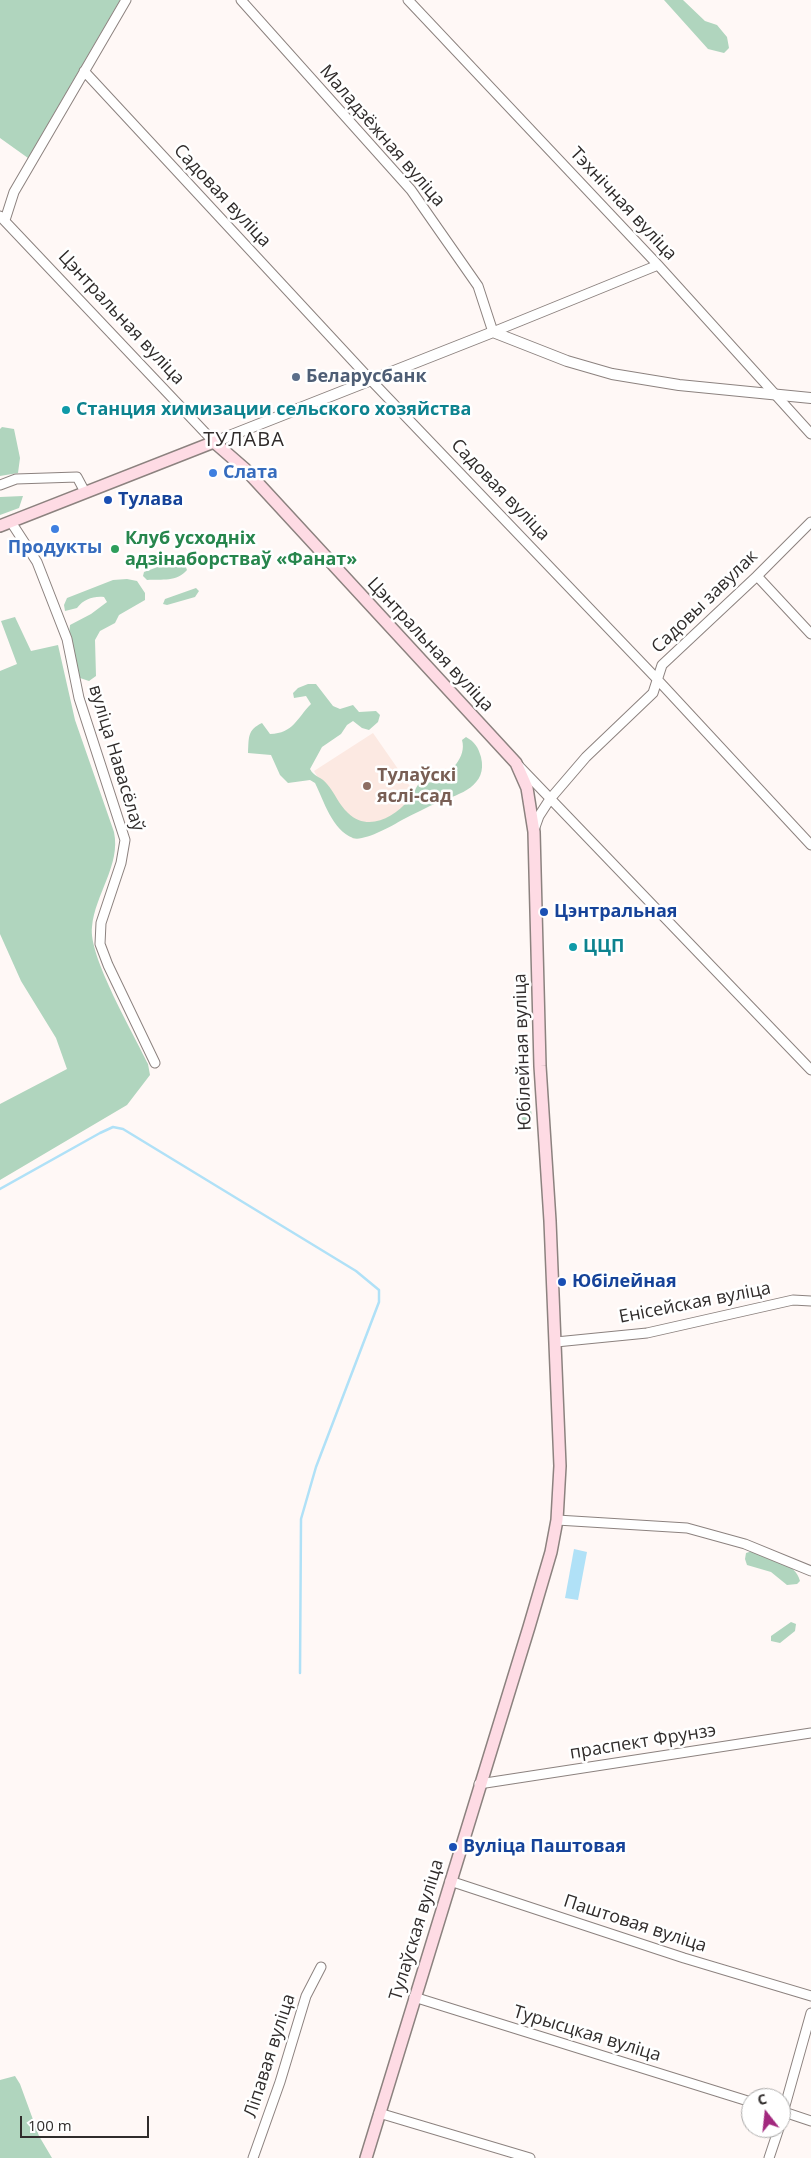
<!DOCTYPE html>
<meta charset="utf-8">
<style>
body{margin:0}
#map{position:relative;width:811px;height:2158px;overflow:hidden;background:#fff8f6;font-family:"Open Sans",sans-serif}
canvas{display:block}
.north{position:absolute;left:741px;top:2088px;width:50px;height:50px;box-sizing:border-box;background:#fff;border:1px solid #acabaa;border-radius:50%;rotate:344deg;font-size:14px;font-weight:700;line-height:20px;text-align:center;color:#302c2b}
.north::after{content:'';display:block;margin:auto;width:18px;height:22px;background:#a2287e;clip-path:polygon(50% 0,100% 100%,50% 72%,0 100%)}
.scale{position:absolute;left:20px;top:2116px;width:129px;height:22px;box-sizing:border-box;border:2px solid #302c2b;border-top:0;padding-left:6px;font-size:15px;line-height:18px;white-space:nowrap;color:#302c2b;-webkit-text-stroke:4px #fff;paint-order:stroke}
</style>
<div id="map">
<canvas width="811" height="2158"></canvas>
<div class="north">С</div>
<div class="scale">100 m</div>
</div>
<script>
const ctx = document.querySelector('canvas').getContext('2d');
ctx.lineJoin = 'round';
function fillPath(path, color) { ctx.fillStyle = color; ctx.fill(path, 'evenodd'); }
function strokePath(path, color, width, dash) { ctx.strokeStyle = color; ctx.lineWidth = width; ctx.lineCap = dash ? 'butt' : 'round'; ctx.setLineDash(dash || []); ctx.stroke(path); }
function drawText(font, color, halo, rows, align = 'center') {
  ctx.font = font + ' "Open Sans",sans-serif'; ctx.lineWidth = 5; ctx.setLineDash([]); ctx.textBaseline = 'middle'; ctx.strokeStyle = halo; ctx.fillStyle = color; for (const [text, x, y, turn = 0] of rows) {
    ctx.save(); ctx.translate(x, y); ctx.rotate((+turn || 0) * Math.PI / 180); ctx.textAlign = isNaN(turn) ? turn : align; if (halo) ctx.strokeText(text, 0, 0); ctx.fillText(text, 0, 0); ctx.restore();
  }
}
fillPath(new Path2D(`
 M373 733 421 802 353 839 314 771Z`), '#fce9e2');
fillPath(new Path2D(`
 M0 0H120L28 158 0 138Z
 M664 0H683L705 21 717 25 727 37 729 48 724 53 708 49Z
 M2 427 14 429 20 458 18 473 0 476V429Z
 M23 496 19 508 0 515V497Z
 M174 561 184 562 187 570C177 582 162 579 147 580L143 576 144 572Z
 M127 579 137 581 145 593V600L119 615 115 623 100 631 95 640 96 676 89 681 80 678 69 635 70 625 91 614 107 602 104 597C93 596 84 599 77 608L65 611 64 605 67 598 113 580Z
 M196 588 199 591 195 597 167 605 163 604 165 599Z
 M15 617 31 651 58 645 75 720 114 832C121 865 95 894 92 927 88 956 134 1034 148 1064L150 1075 127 1105 0 1180V1104L67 1069 56 1038 21 981 0 934V671L17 664 1 621Z
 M308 684H316L333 706 340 709 353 705 359 712 376 711 380 715 378 722 369 730 362 728 353 721 347 725 341 734 322 747 310 769C314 777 322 777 327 784 335 793 339 805 348 813 368 832 393 818 409 800 413 795 415 789 419 783L438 782C450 771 467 758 462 740L466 737C475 742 478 747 481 757 488 786 460 794 439 802 427 807 414 814 402 820 392 826 363 842 353 838 332 830 324 801 315 783L310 780 288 783 280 775 271 755 248 753C249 738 247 730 262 723L270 734C294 733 296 719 311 704L306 696 294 698 293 693 298 688Z
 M521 1085H525L527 1088 532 1116 528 1120 523 1121 521 1117 518 1089Z
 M755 1550C769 1556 796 1563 800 1581L797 1584 787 1585 771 1572 747 1565 745 1559 746 1553Z
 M791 1622 796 1624 795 1631 780 1643 771 1641V1636Z
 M15 2076 20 2084 39 2136 52 2158H0V2080Z`), '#b0d5be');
fillPath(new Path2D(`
 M574 1549 587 1552 578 1600 565 1598Z`), '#b0e1f7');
strokePath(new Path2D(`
 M0 1189 100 1133 113 1127 123 1129 356 1271 379 1290V1302L316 1467 301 1519 300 1673`), '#b0e1f7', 2.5);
const minor = new Path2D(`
 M241 0 411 190 478 286 493 332 658 265
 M408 0 658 265 811 434
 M84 71 366 375 656 678 811 845
 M0 216 214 442
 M5 220 14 192 126 0
 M0 485 16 479 77 477 85 492
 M11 522 37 562 67 639 79 698 125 840 121 863 101 923 100 944 108 965 155 1063
 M757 576 811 634
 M519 766 811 1070
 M534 830 539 816 550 799 586 757 653 693 662 665 757 576 811 522
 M556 1342 647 1333 793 1300 811 1301
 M557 1520 687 1528 745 1544 811 1571
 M479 1784 811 1733
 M450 1881 684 1958 811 1996
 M414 1997 751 2102
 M781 2111 811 2121
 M379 2113 530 2158
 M781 2120 811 2013
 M253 2158 280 2082 306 1996 321 1967
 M769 2158 779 2128`);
const tertiary = new Path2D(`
 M214 442 493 332 567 361 612 374 679 385 811 398`);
const secondary = new Path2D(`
 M0 526 214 442 245 469 516 763 527 788 534 832 540 1066 550 1221 560 1466 557 1520 551 1552 529 1627 366 2158`);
strokePath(minor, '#8c827f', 11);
strokePath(tertiary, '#8c827f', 12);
strokePath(secondary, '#8c827f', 14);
strokePath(minor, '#fff', 9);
strokePath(tertiary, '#fff', 10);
strokePath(secondary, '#fedbe4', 11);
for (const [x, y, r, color] of [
 [296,377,5,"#5c6f8a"],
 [66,410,5,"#0f9aa8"],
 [213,473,5,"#3f7fe0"],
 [108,500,5,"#1a4fb4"],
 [55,529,5,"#3f7fe0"],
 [115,549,5,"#2e9e5b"],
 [367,786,5,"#8d6e63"],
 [544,912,5,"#1a4fb4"],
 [573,947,5,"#0f9aa8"],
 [562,1282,5,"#1a4fb4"],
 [453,1847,5,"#1a4fb4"]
]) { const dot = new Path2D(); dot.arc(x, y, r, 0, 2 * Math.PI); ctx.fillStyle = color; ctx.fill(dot); strokePath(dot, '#fff', 2); }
drawText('18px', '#302c2b', '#fff', [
 ["Маладзёжная вуліца",382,136,49],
 ["Садовая вуліца",222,196,47],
 ["Тэхнічная вуліца",623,204,47],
 ["Цэнтральная вуліца",121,318,47],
 ["Садовая вуліца",500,490,46],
 ["Садовы завулак",705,602,-44],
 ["Цэнтральная вуліца",430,645,47],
 ["вуліца Навасёлаў",116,758,73],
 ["Юбілейная вуліца",523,1052,-92],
 ["Енісейская вуліца",695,1303,-11],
 ["праспект Фрунзэ",643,1742,-9],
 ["Паштовая вуліца",635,1924,18],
 ["Тулаўская вуліца",417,1930,-73],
 ["Турысцкая вуліца",587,2034,17],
 ["Ліпавая вуліца",270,2056,-72]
]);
drawText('bold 18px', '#4e5e75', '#fff', [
 ["Беларусбанк",306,377]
], 'left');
drawText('bold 18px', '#0d838f', '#fff', [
 ["Станция химизации сельского хозяйства",76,410],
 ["ЦЦП",583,947]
], 'left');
drawText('bold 18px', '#366cbe', '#fff', [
 ["Слата",223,473],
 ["Продукты",55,548,"center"]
], 'left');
drawText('bold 18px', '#164399', '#fff', [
 ["Тулава",118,500],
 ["Цэнтральная",554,912],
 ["Юбілейная",572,1282],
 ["Вуліца Паштовая",463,1847]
], 'left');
drawText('bold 18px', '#27864d', '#fff', [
 ["Клуб усходніх",125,539],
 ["адзінаборстваў «Фанат»",125,560]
], 'left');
drawText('bold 18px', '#785e54', '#fff', [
 ["Тулаўскі",377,776],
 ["яслі-сад",377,797]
], 'left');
ctx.letterSpacing = '1px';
drawText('20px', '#302c2b', '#fff', [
 ["ТУЛАВА",244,440]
]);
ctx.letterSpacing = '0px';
</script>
